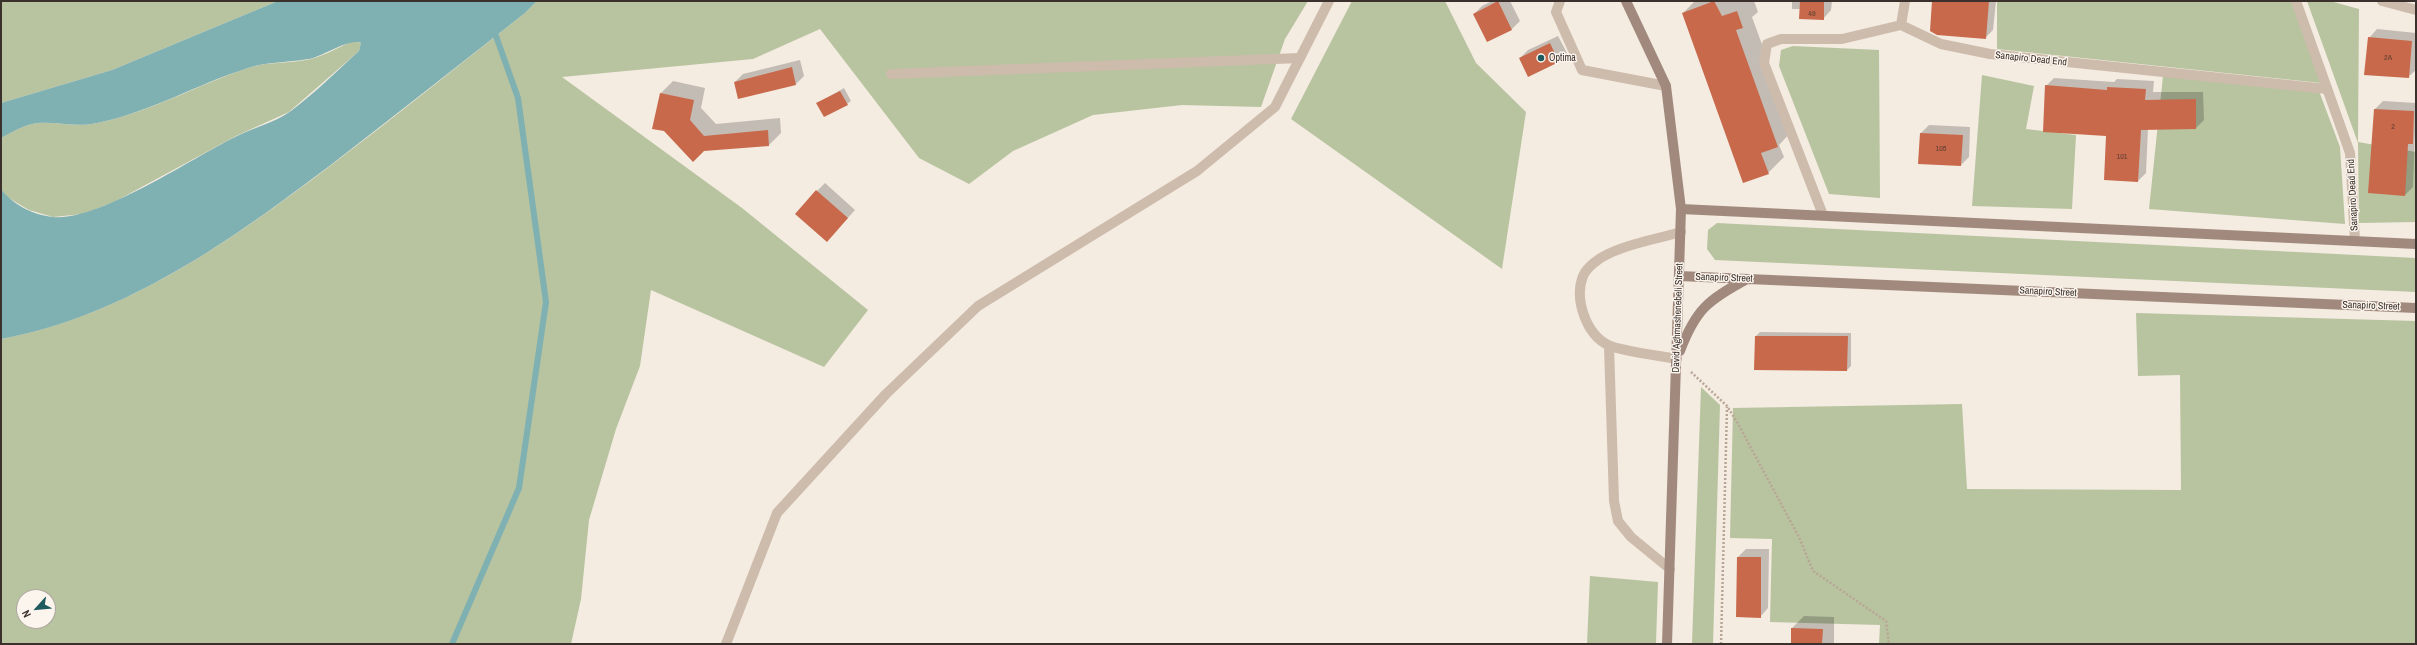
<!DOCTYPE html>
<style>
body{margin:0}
#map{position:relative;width:2417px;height:645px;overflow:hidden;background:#f4ebe1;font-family:"Archivo Narrow",sans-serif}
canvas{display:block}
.frame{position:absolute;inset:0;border:2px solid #3b302b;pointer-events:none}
.north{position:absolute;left:16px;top:589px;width:40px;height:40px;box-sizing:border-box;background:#fbf5ee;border:1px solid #aea6a0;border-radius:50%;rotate:243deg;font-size:11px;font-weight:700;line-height:16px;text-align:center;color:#3b302b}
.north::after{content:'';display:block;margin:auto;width:14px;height:18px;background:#1f5a5e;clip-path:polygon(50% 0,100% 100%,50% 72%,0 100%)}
</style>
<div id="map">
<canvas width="2417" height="645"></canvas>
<div class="frame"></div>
<div class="north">N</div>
</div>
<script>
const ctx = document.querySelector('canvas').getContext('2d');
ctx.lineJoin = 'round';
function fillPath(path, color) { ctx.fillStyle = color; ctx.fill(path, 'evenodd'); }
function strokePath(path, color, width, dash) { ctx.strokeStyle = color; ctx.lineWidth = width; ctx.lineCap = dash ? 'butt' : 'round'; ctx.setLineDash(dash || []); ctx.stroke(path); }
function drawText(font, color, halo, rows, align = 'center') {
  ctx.font = font + ' "Archivo Narrow",sans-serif'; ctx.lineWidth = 3; ctx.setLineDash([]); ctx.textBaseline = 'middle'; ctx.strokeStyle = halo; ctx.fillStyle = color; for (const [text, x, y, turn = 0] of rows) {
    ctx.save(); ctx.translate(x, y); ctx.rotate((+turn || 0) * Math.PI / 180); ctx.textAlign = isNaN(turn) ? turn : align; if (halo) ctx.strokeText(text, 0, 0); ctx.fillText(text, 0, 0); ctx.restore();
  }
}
fillPath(new Path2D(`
 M1 1H278L112 70 1 103Z
 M537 1H1308L1285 39 1261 107 1182 105 1093 115 1013 151 969 184 919 158 820 29 753 59 562 77 742 208 868 310 824 367 651 290 640 366 616 429 589 520 581 599 571 644H1V339C125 316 232 240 330 166 396 116 460 64 525 13ZM24 597H48V621H24Z
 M1352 1H1445L1476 63 1526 112 1502 269 1291 119Z
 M1997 1H2292L2321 83 1997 49Z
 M2307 1H2330L2359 9 2358 142 2416 152V222L2359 223 2358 143Z
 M353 41 361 43 359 51 289 112 236 136 114 202 83 214 53 217 29 210 7 197 1 189V138C12 132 24 125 37 123 56 121 77 128 97 123 151 112 197 85 248 68 269 61 290 64 311 59 326 55 339 47 353 41Z
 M1793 46 1879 50 1880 198 1829 194 1779 66 1781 50Z
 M1982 75 2034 86 2026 129 2076 135 2072 209 1972 206Z
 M2163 76 2319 91 2340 147 2345 224 2149 209Z
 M1717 223 2416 258V292L1715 260 1707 249 1708 230Z
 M2136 313 2416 321V644H1879L1880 625 1770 622 1772 539 1730 538 1733 408 1962 404 1967 489 2181 490 2180 375 2138 376Z
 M1701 387 1720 405 1713 644H1692Z
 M1590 576 1658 582 1656 644H1587Z`), '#b8c4a0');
fillPath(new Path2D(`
 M278 1H537L525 13C461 63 397 114 332 164 233 239 126 316 1 339V189C12 204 33 215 53 217 97 222 191 159 233 138 252 128 274 123 291 111 315 93 337 71 359 51L361 43C350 37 322 57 308 59 288 63 268 61 248 68 197 84 151 112 97 123 77 128 56 121 37 123 24 125 12 132 1 138V103L112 70Z`), '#7fb0b2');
fillPath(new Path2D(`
 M1492 1H1510L1520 21 1512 29 1488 41 1474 14 1482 6Z
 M1695 1H1754L1758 12 1752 17 1793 130 1779 145 1784 157 1768 173 1683 13Z
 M1792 1H1832L1831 10 1823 19 1801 9H1792Z
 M1933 1H1996L1993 30 1985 38Z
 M2377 29 2416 33V70L2408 77 2369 38Z
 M1558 36 1567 53 1559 61 1528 75 1520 58 1528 50Z
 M800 60 804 76 796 84 735 82 743 74Z
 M2054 78 2114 82 2117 79 2154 81 2153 92H2203L2204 120 2196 128H2148L2146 173 2138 181 2107 135 2046 86Z
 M673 81 705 88 701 108 716 124 780 118 781 133 769 145 704 150 661 93Z
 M844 88 851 101 847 104 818 103Z
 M2383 101 2416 103 2413 187 2405 195 2375 109Z
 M1929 125 1970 127 1969 157 1961 165 1921 133Z
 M825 183 855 210 835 232 817 191Z
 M1760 332 1851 333V366L1847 370 1755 369 1756 336Z
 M1746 549H1769L1768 608 1760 617 1738 557Z
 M1804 616 1834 617V644H1792V628Z`), '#0003');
strokePath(new Path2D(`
 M452 644 519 488 546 302 518 98 496 36`), '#7fb0b2', 6);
fillPath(new Path2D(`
 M1498 1 1512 30 1487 42 1473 14Z
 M1714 1 1722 16 1737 11 1743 28 1736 30 1778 147 1761 153 1769 174 1743 183 1682 13Z
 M1800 1H1824V20L1799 19Z
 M1932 1H1989L1986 39 1937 35 1930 31Z
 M2368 37 2412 41 2409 78 2364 75Z
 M1550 43 1559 62 1528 77 1519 58Z
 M792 67 796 85 738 99 734 82Z
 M2045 85 2107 90V87L2146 89 2145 100 2196 99V129L2141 130 2138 182 2104 180 2106 136 2043 132Z
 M840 91 848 105 824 117 816 103Z
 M660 93 694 100 690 120 704 136 768 130 769 146 704 151 693 162 664 131 652 129Z
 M2374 109 2414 111 2413 144H2408L2405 196 2368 193Z
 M1920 133 1963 135 1961 166 1918 164Z
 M816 190 848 218 827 242 795 214Z
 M1755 336H1848L1847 371 1754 370Z
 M1737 557H1761V618L1736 617Z
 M1791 628 1823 629 1822 644H1791Z`), '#c8694b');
strokePath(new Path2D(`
 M1691 372 1727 406 1737 422 1799 537 1813 571 1886 621 1889 644
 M1721 644 1727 407`), '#b9a596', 2.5, [2, 2]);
strokePath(new Path2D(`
 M1560 1 1556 12 1582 70 1666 86
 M891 74 1300 58
 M1609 346 1614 501 1618 521 1631 537 1670 569
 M1677 359C1662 356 1620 351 1608 345 1586 334 1574 299 1583 276 1587 267 1599 258 1608 254 1630 243 1657 239 1681 232`), '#cdbbac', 10);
strokePath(new Path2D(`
 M2296 1 2350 153 2355 241
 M2382 1 2416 10
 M1901 25 1905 1
 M1823 215 1764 63 1767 44 1781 39H1842L1901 25 1941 44 1990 54 2327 89
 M726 644 777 513 886 394 978 306 1197 171 1275 107 1329 1`), '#cdbbac', 10);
strokePath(new Path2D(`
 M1626 1 1666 86 1681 209 1667 644
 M1681 209 2416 244
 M1679 276 2416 308
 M1680 351C1696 309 1708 300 1747 279`), '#a18a7d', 10);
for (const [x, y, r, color] of [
 [1541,58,4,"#1f5a5e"]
]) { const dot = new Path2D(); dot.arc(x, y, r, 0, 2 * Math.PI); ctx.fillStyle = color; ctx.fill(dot); strokePath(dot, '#fbf5ee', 1.5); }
drawText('8px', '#5e3e33', null, [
 ["49",1812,14],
 ["2A",2388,58],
 ["2",2393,127],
 ["105",1941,149],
 ["101",2122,157]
]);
drawText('10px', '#3b302b', '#fbf5ee', [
 ["Optima",1549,58]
], 'left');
drawText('10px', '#3b302b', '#fbf5ee', [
 ["Sanapiro Dead End",2031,59,6],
 ["Sanapiro Dead End",2353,195,-93],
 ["Sanapiro Street",1724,278,2],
 ["Sanapiro Street",2048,292,3],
 ["Sanapiro Street",2371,306,2],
 ["David Aghmashenebeli Street",1678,318,-88]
]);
</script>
